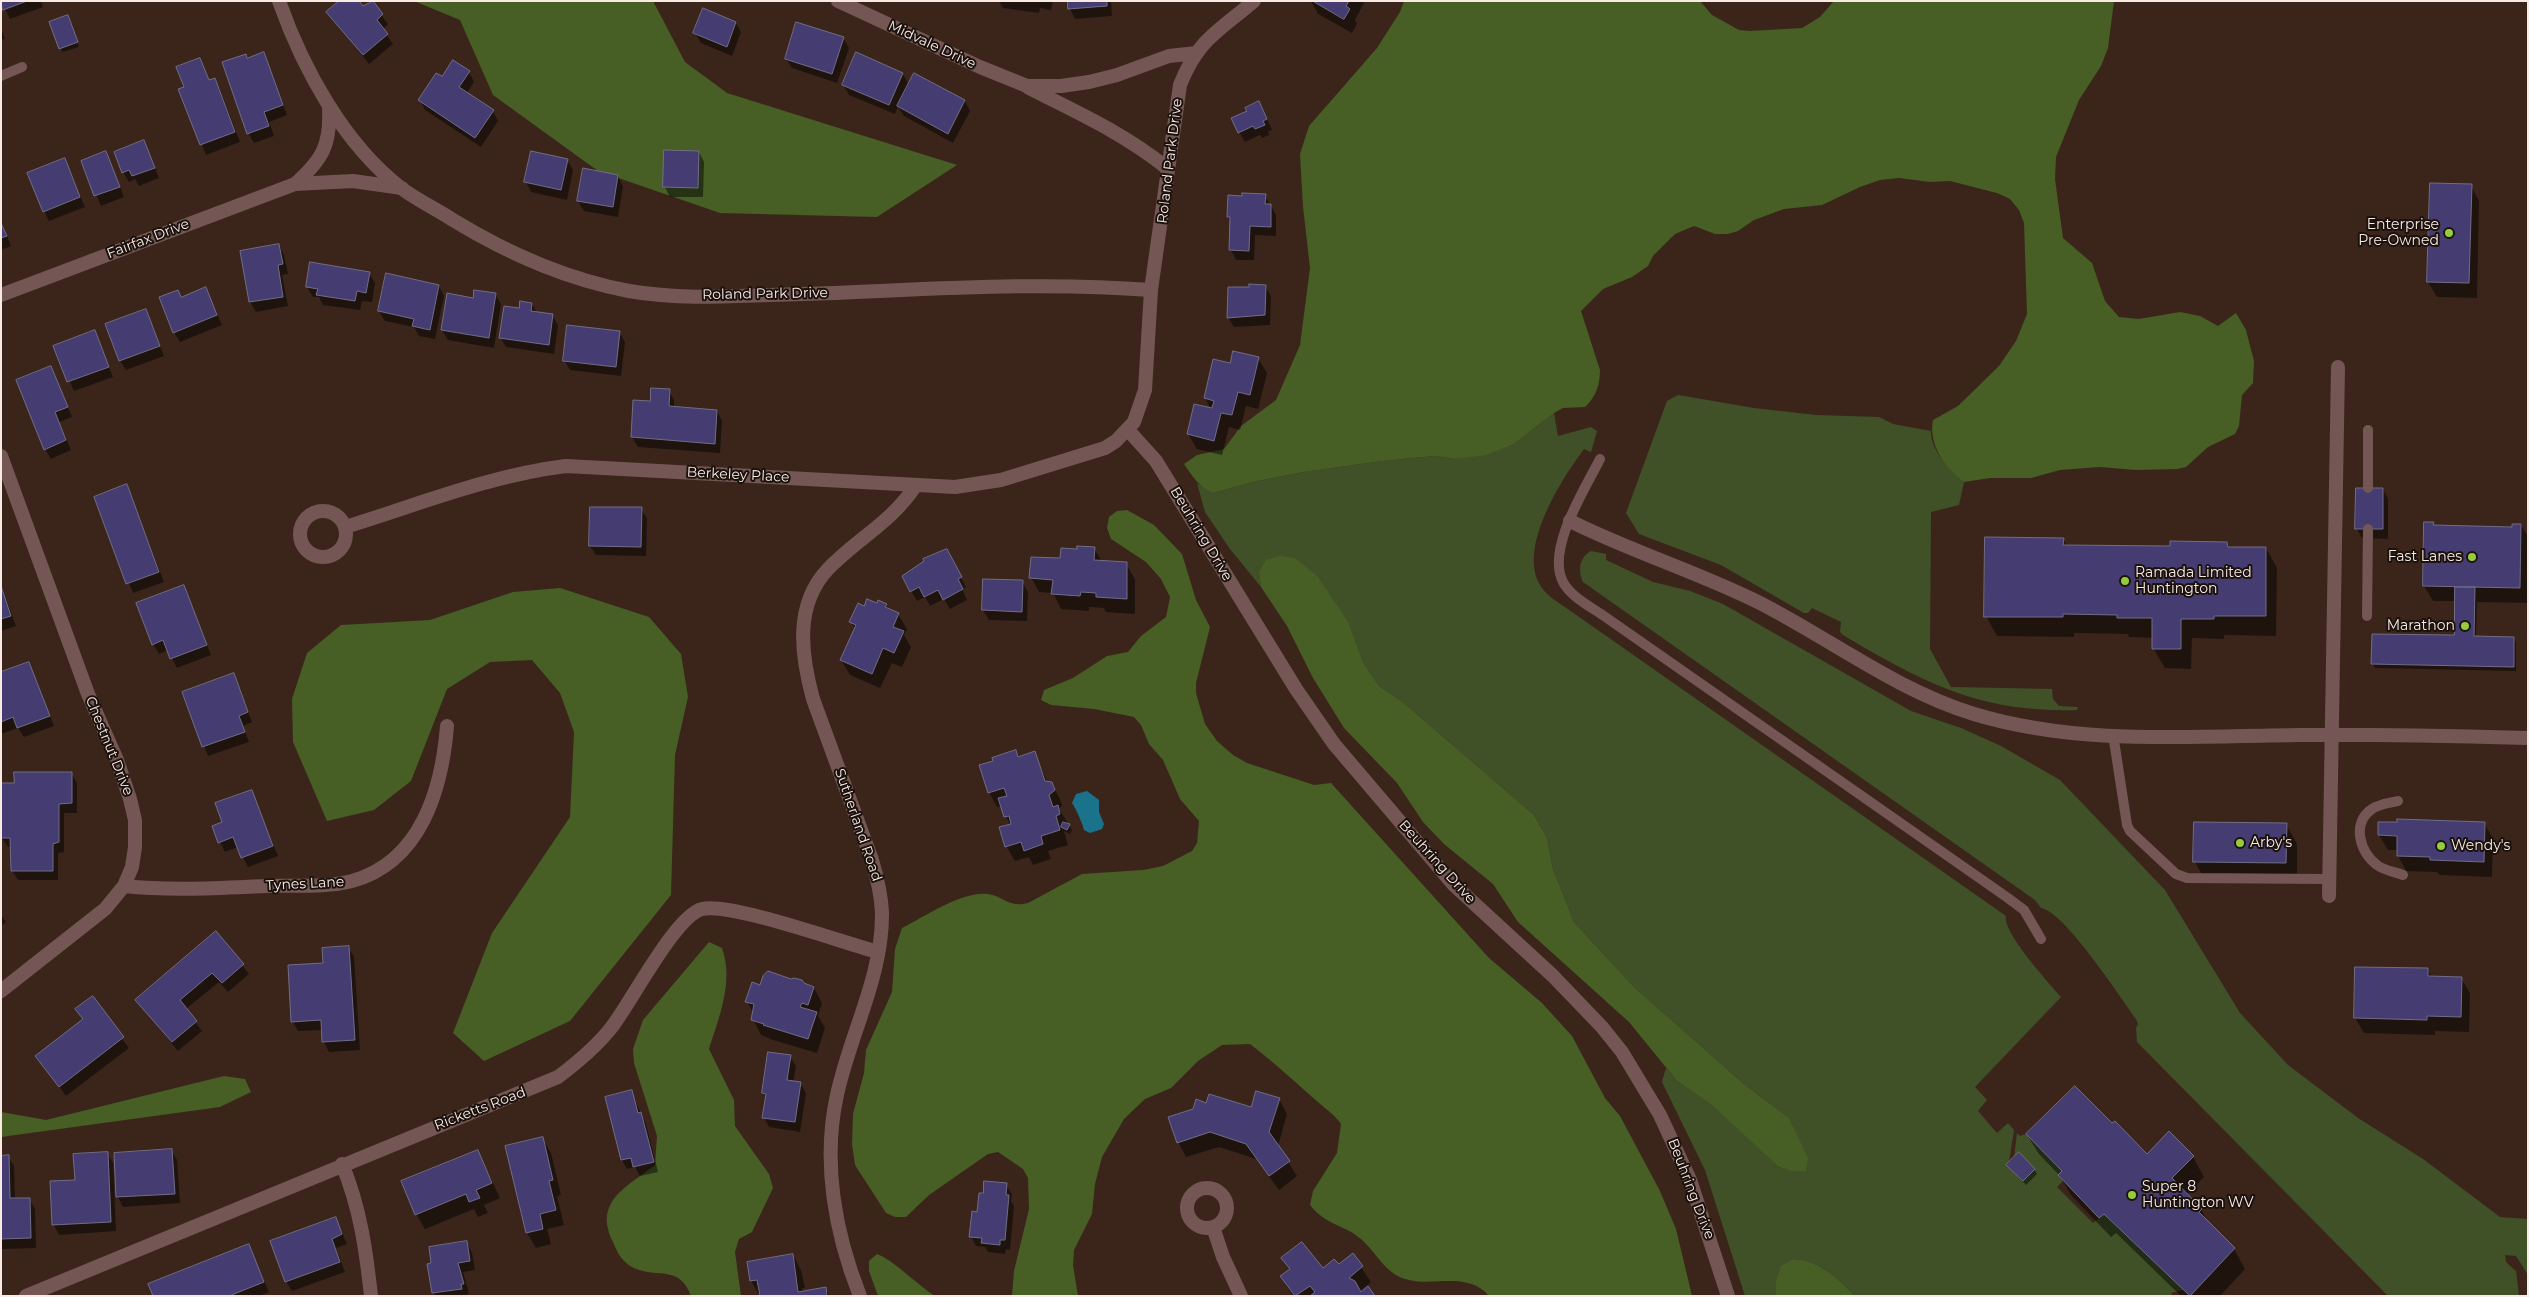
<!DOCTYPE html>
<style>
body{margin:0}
#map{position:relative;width:2529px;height:1297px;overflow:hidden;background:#3b251b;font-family:Montserrat,sans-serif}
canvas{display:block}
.frame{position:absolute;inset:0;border:2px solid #f9eae4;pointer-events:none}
</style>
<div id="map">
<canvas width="2529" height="1297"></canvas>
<div class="frame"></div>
</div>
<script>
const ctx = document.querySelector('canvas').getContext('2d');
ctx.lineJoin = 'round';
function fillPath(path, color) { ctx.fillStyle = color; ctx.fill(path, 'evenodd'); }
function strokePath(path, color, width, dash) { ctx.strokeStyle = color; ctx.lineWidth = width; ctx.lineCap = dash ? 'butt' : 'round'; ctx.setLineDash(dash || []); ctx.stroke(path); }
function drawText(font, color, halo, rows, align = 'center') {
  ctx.font = font + ' Montserrat,sans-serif'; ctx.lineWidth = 4; ctx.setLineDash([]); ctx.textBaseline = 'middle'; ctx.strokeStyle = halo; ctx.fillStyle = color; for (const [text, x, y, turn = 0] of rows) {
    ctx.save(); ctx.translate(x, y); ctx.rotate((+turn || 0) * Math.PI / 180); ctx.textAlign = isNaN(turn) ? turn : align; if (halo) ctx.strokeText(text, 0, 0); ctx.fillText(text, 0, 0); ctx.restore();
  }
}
fillPath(new Path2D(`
 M1678 395 1754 408 1816 415 1879 417 1893 424 1931 431C1930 449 1950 472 1964 482L1959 505 1931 512 1930 649 1951 687 2052 689 2053 699 2059 706 2078 707 2077 710C1980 713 1924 683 1843 635L1840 632 1841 622 1812 608 1808 613H1804L1721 565 1639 534 1626 513 1667 401Z
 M1554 413 1558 436 1591 427 1597 431 1591 452 1584 449C1561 480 1518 547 1540 585 1547 597 1561 604 1572 612L2006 916C2002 932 2049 983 2061 997L1975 1087 1987 1100 1978 1111 1997 1133 2008 1123 2014 1130 2009 1162 2007 1165 2022 1181 2035 1169 2019 1152 2014 1158 2017 1133 2020 1136 2026 1134 2062 1171 2058 1175 2063 1181 2057 1187 2093 1223 2104 1214 2183 1290 2171 1293 2173 1296H1855C1838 1278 1819 1260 1794 1259L1776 1281V1296H1745L1705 1170 1662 1082 1666 1068 1677 1081 1713 1106 1789 1118 1744 1084 1634 987 1574 922 1553 869 1547 838 1534 815 1404 703 1379 686 1363 662 1349 623 1259 573 1261 587 1230 549 1205 512 1197 483 1213 493 1253 482 1304 472 1383 461 1434 456 1455 459 1514 444Z
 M1591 551 1606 554V560L1653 582 1690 591 1723 604 1911 711 1961 728 2001 746 2060 780 2165 890 2240 1013 2288 1065 2358 1118 2423 1159 2500 1217 2528 1219V1275L2516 1256 2505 1255 2506 1262 2516 1271 2519 1296H2388L2137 1042 2136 1028 2138 1024 2136 1019C2120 997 2064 911 2041 908L2035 900 1583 582C1578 570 1579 558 1591 551Z`), '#405128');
fillPath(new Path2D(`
 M414 1H653L685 62 727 93 957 165 877 217 720 213 598 171 493 95 460 20Z
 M1404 1H1700L1712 15 1739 30 1750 31 1802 28 1820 17 1834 1H2114L2108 48 2101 66 2079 100 2056 157 2055 179 2063 238 2092 263 2105 301 2119 317 2139 319 2180 312 2200 316 2218 326 2236 313 2246 330 2254 361 2253 383 2242 395 2239 426 2235 434 2208 447 2186 467 2177 469 2136 470 2100 467 2060 470 2031 478H1990L1964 482C1945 469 1928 444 1933 420L1958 406 1999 366 2016 341 2027 314 2024 223 2019 210 2010 199 1997 193 1950 181 1930 182 1899 178 1880 180 1860 187 1822 205 1784 209 1754 220 1738 231 1728 234H1715L1694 226 1675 234 1653 256 1648 266 1632 277 1603 289 1581 311 1600 370C1600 385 1596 397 1585 407L1563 408 1554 413 1514 444 1486 455 1455 459 1434 456 1383 461 1304 472 1253 482 1213 493C1199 487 1193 477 1184 464L1197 455 1224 449 1241 426 1276 400 1300 345 1310 268 1303 207 1300 154 1309 126 1377 48 1400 12Z
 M1127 510 1154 525 1182 554 1196 600 1210 627 1196 683V693L1205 724 1217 741 1233 755 1247 763 1314 785 1331 783 1489 958 1542 1003 1572 1036 1605 1098 1620 1116 1660 1191 1676 1229 1692 1296H1489C1466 1270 1433 1288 1405 1279 1385 1273 1376 1252 1361 1239 1343 1224 1327 1226 1310 1205L1313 1191 1337 1153 1341 1124C1334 1114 1328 1111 1319 1103 1296 1083 1275 1063 1250 1044L1222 1045 1198 1061 1171 1088 1145 1099 1124 1119 1102 1157 1095 1184 1092 1214 1074 1250 1073 1265 1078 1296H1012L1014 1271 1029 1209 1028 1178 1023 1169 998 1152 988 1154 929 1195 906 1217H895L886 1213 855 1165 852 1144 853 1114 864 1073 866 1050 892 992 895 949 902 928C926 916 962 891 988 894 1004 896 1007 908 1028 903L1082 874 1143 870 1163 866 1192 851 1197 843 1199 821 1180 799 1163 760 1149 744 1141 725 1134 717 1094 709 1051 705 1041 700 1044 690 1073 678 1107 656 1128 652 1141 636 1166 617 1170 597 1161 579 1146 562 1111 539 1107 528 1109 517 1117 511Z
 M1281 556 1295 558 1317 576 1349 623 1363 662 1379 686 1404 703 1534 815 1547 838 1553 869 1574 922 1634 987 1744 1084 1789 1118 1808 1158 1806 1171H1792L1778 1166 1713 1106 1677 1081 1629 1022 1518 922 1493 884 1444 844 1423 822 1397 783 1344 728 1313 678 1287 626 1261 587 1259 573 1266 560Z
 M560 588 649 617 681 654 688 697 675 755 671 895 570 1021 484 1061 453 1033 492 933 570 817 574 732 560 693 532 660 490 662 447 689 411 781 374 810 327 821 293 742 292 699 307 653 341 625 430 620 513 592Z
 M709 942 722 948C734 982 719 1017 709 1049L734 1100 735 1126 769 1174 773 1188 752 1232 739 1239 735 1252 741 1296H691C679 1264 659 1279 634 1268 622 1262 618 1254 613 1242 593 1201 627 1187 655 1165L657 1136 634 1063 633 1049 643 1020Z
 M224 1076 245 1079 251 1092 220 1107 1 1137V1112L46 1120Z
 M877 1254C895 1261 916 1284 935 1296H878L869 1271V1261Z
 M1794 1259C1819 1260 1838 1278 1855 1296H1776V1281L1781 1266Z`), '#475e25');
fillPath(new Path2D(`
 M1087 791 1099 800V812L1104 824 1102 829 1090 833 1084 830C1083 824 1075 807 1072 803L1076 794Z`), '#1b738b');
fillPath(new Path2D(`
 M1 1H41L43 7 10 19Z
 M371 1 388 24 383 29 393 44 369 64 328 12 363 8Z
 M999 1H1053L1051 10 1040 8 1039 13 1003 8Z
 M1069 1H1111L1112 16 1075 19 1070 9Z
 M1311 1H1365L1355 20 1357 24 1352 33 1318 14Z
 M70 21 79 47 63 52 60 48Z
 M736 23 741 32 732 56 701 43 695 33Z
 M1 28 5 39 1 40Z
 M843 38 849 48 837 83 792 68 786 59Z
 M264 54 287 115 269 122 274 136 254 143 248 133V59Z
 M200 59 210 81 214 79 220 89 240 142 206 155 180 90 185 88Z
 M469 72 474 82 467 93 493 111 498 121 481 147 425 110 420 100 442 78Z
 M903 74 909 85 965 101 970 111 953 143 904 116 898 107 895 114 849 95 843 85Z
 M1264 113 1272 130 1268 131 1269 135 1262 138 1260 135 1245 142 1239 132Z
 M144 141 159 178 139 186 135 179 129 182 123 172Z
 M106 152 124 197 101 206 82 161Z
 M699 152 704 162 703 197H670L665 187Z
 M64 160 85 207 49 221 44 211Z
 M567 160 573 170 567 200 531 192 526 182Z
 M618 176 623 186 618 217 584 211 578 201Z
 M2471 186 2479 201 2477 298 2437 297 2428 282Z
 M1265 196 1276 215V236L1255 235 1254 260H1236L1231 250 1232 222 1228 217Z
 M1 222 11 246 1 250Z
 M279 245 284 255 288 274 282 275 288 306 256 312 250 302 242 252Z
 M369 273 375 283 372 302 362 301 360 310 323 305 319 297H313L307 287Z
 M439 286 444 296 435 339 419 336 414 327 385 321 379 311Z
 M1265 286 1271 296 1270 325 1234 327 1228 317 1229 288Z
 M205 288 222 325 180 342 174 332 178 291 182 298Z
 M495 294 501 304 494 348 448 340 442 330 448 295 474 299Z
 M532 304 537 313 552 315 558 325 554 354 506 347 500 337 520 309Z
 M145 310 164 356 126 370 120 361Z
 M94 332 113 377 74 391 55 346Z
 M619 332 625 342 621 376 570 370 564 360Z
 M1258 358 1267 373 1258 409 1246 406 1240 430 1229 427 1222 455 1197 449 1188 434 1211 409 1205 398 1214 361 1231 365Z
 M50 367 72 417 59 422 71 450 51 459 45 449Z
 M669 391 674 400V408L717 411 722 421 720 453 638 447 632 437 651 403Z
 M127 486 164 582 133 593 96 497Z
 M2383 489 2388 499V539L2362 538 2357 529Z
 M641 509 647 518 646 556 596 555 590 546Z
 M2433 523 2435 527 2513 529 2521 525 2528 537V603L2477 602 2476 637 2514 638 2516 643V671L2375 668 2373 664 2456 637V601H2433L2424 586Z
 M2063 539 2067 546 2171 547 2227 543 2230 548H2266L2277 568 2276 636 2224 635V639L2192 638 2191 669 2165 668 2153 648V638L2129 637 2128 634 2074 633V637L1997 636 1986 616Z
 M1094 548 1102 562 1126 564 1135 579V614L1106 612 1104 608 1089 607V611L1061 609 1053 593 1039 592 1031 577 1062 559Z
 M952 561 966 587 962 589 967 600 950 609 944 599 930 606 925 597 917 601 911 591 926 562Z
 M1022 582 1028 592 1027 621 989 620 983 610Z
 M1 585 16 626 1 631Z
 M184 586 211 655 177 668 168 650 159 654 153 644Z
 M886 605 888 610 898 614 907 629 904 635 911 647 902 667 892 663 880 688 850 675 841 660 855 629 851 622 864 608Z
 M28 663 54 726 24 737 18 728 1 734V693Z
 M233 675 252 722 243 726 249 742 208 756 184 693Z
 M1016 752 1019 758 1034 753 1048 783H1051L1060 799 1062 805 1059 809 1072 830 1070 834 1064 831 1068 845 1048 851 1051 859 1033 865 1029 857 1015 861 1006 846 1010 825 1002 806 997 807 989 792Z
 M71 773 77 783V813H64V852L58 853V880H18L12 871V847H8L2 838 15 784Z
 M251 791 278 856 248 867 238 847 225 852 220 842 224 823Z
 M2379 823H2484L2493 838 2492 877 2440 875 2437 872 2406 871 2398 856V850H2388L2379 835Z
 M2286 824 2297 844V883L2206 882 2195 862Z
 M1 915 6 922 1 926Z
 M216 932 249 974 228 992 219 982 186 1009 202 1031 178 1051 137 1000Z
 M348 947 354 957 360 1050 329 1052 324 1042 323 1030 298 1031 293 1022 324 964Z
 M2356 968 2427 969 2432 977 2461 978 2470 993 2469 1032 2435 1031V1035L2364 1033 2355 1018Z
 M803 984 814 988 822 1003 818 1016 825 1028 817 1053 773 1040 761 1035 753 1019V1013L747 1001 761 986Z
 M92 998 129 1048 66 1096 37 1056 84 1020 77 1010Z
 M790 1057 796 1066 793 1083H800L806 1093 800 1132 769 1127 764 1118 766 1098 763 1092Z
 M631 1092 646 1124 658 1172 640 1176 635 1167 627 1169 622 1160Z
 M1279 1099 1287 1114 1278 1146 1297 1176 1279 1190 1256 1159 1219 1147 1186 1157 1178 1142Z
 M2112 1125 2147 1155 2193 1157 2204 1177 2186 1195 2201 1209 2209 1224 2234 1249 2245 1269 2220 1296H2181L2116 1233 2111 1237 2071 1195 2059 1175 2039 1154 2027 1135Z
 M542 1138 551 1153 561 1195 557 1196 564 1225 547 1229 551 1244 536 1248 527 1233Z
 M171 1150 177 1160 180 1203 123 1207 118 1197Z
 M478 1151 500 1198 484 1205 488 1213 478 1217 474 1209 425 1229 416 1214Z
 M107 1153 113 1163 116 1231 59 1235 54 1225 51 1182 76 1181Z
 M1 1157H8L14 1166 15 1199H29L35 1209 36 1248 1 1249Z
 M2008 1165 2034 1169 2037 1174 2026 1185Z
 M1006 1185 1012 1194 1011 1201 1014 1206 1010 1250 1006 1249 1005 1254 988 1252 985 1247 976 1246 971 1236 979 1213Z
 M336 1219 347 1244 336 1248 345 1272 292 1291 286 1281Z
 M467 1243 472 1253 475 1270 463 1272 469 1293 466 1296H435L429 1265Z
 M248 1245 269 1292 259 1296H154Z
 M793 1255 801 1270 805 1288H802L803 1292 825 1288 830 1296H760L751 1281Z
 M1353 1255 1371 1282 1360 1291 1361 1293 1374 1296H1293L1281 1277 1290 1270 1283 1259 1323 1270 1338 1266Z`), '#0007');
const building = new Path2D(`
 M1 1H27L3 10Z
 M339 1H359L363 6 373 1 383 14 377 20 388 34 363 55 326 12Z
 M1068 1H1107V6L1068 9Z
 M1313 1H1349L1346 6 1350 9 1344 19Z
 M703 8 736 22 727 47 693 33Z
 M68 15 78 42 59 49 49 22Z
 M796 22 844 37 832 74 785 59Z
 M264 52 283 105 264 112 269 126 247 134 222 62 246 54 247 58Z
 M856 52 903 73 889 105 842 85Z
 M200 58 209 80 215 78 235 132 200 145 178 89 184 87 176 67Z
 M453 60 470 71 459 87 494 110 475 138 418 100 436 73 442 76Z
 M914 73 965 100 948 134 897 106Z
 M1259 101 1267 119 1263 121 1265 125 1255 129 1253 126 1238 133 1231 118 1247 111 1245 108Z
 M144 140 155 168 132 176 129 170 122 173 114 152Z
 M664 150 699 151 698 188 663 187Z
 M106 151 120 187 94 196 81 161Z
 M531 151 568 159 561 190 524 182Z
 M65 158 80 197 43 212 27 173Z
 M583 168 618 175 613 207 577 201Z
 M2430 183 2472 184 2469 283 2427 282Z
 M1242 193 1266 194 1265 204H1271V227L1250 226 1249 251 1229 250 1230 217H1227L1228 195 1242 196Z
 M1 223 7 236 1 238Z
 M279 244 283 264 278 265 283 297 249 302 240 251Z
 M310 262 370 272 366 293 357 291 355 301 316 295 318 289 306 287Z
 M386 273 439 285 430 330 412 326 414 319 378 311Z
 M1249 284 1266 285 1265 315 1227 318 1228 287H1249Z
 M206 287 217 315 173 333 159 297 178 290 181 297Z
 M474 290 496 293 489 338 441 330 447 293 473 298Z
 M520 301 532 303 531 311 553 314 549 345 499 338 504 306 519 308Z
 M146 309 160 346 119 361 105 324Z
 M567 325 620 331 616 367 563 361Z
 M95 330 109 367 67 382 53 346Z
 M1233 351 1259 357 1250 395 1238 392 1232 415 1221 413 1214 441 1187 434 1194 404 1212 408 1214 401 1204 398 1213 359 1230 363Z
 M51 366 68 407 55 412 66 440 44 450 16 380Z
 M651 388 670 389 669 406 717 410 715 444 631 437 633 400 650 401Z
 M127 484 159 572 126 584 94 497Z
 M2356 488H2383V529H2355Z
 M590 507H642L641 547 589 546Z
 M2424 522H2434L2433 525 2512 527V524H2521L2520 588 2423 586Z
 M1985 537 2064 538 2063 545 2170 546V541L2227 542 2228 547H2266V616H2214V619H2181V649H2152V618H2117V615L2063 614V617H1984Z
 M1077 546 1095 547 1094 560 1127 562V599L1096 597V593L1081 592 1080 596 1051 594 1053 580 1029 578 1031 557 1060 558 1061 548 1077 549Z
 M947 549 962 577 958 579 963 589 943 600 938 590 924 597 919 587 910 592 902 576 924 561 923 559Z
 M983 579 1023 580 1022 612 982 610Z
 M184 585 207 645 170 659 163 640 152 645 136 603Z
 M1 586 11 616 1 619Z
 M2455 587H2475L2474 636 2514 637V667L2371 664 2372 634 2454 635Z
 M867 599 877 603 878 600 887 604 885 607 899 613 893 627 904 631 894 653 883 648 872 674 840 660 856 625 849 622 858 603 864 606Z
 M29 662 50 716 17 728 13 717 1 722V672Z
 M234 673 248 712 239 716 245 732 202 747 182 692Z
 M1016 750 1018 757 1035 751 1045 781 1052 782 1055 790 1049 795 1053 807 1058 805 1060 814 1056 816 1060 830 1041 836 1043 844 1024 851 1021 842 1005 847 999 827 1011 824 1009 816 1004 817 998 798 1007 796 1004 788 988 793 979 765 993 761 992 758Z
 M14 772H72V803L59 804V842L53 844V871H11L10 838H1V783H14Z
 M252 790 273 846 241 858 233 837 218 843 212 826 222 822 215 803Z
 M2397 819 2485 822 2484 862 2430 860V857L2397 856V836L2378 835V822H2397Z
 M1063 822 1070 824 1067 830 1061 827Z
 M2194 822 2287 823 2286 863 2193 862Z
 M216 931 244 964 222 983 212 973 180 1000 197 1021 172 1042 135 1000Z
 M349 946 355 1040 322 1042 321 1020 291 1022 288 965 323 963 322 948Z
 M2355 967 2428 968V976L2462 977 2461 1017 2427 1016V1020L2354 1018Z
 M768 971 791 979 794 978 802 980 804 983 814 987 808 1005 802 1003 800 1007 817 1012 808 1039 763 1025 764 1024 751 1020 754 1004 745 1002 752 982 760 985 763 976Z
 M93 996 124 1037 59 1087 35 1056 83 1019 75 1009Z
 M768 1052 791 1055 787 1080 801 1082 795 1122 762 1118 766 1094 762 1093Z
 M2075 1086 2112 1123 2115 1121 2147 1154 2169 1131 2194 1156 2172 1178 2202 1209 2199 1212 2235 1248 2190 1296 2104 1214 2099 1218 2058 1175 2062 1171 2026 1134Z
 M632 1090 638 1113 641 1112 654 1162 633 1167 631 1158 621 1160 605 1097Z
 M1256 1091 1280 1098 1269 1132 1290 1161 1269 1176 1246 1144 1210 1132 1177 1143 1168 1117 1193 1109 1196 1099 1206 1103 1209 1094 1251 1107Z
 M543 1137 553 1180 549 1181 556 1210 540 1214 543 1229 526 1233 505 1146Z
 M172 1149 175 1194 116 1197 114 1153Z
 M478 1150 492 1183 476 1190 480 1198 469 1202 466 1194 415 1215 401 1181Z
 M108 1152 111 1222 52 1225 50 1181 75 1180 73 1154Z
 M2019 1152 2035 1169 2023 1181 2006 1165Z
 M9 1155 10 1198H30L31 1238 1 1239V1156Z
 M984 1181 1007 1183 1006 1195H1009L1005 1240H1000V1245L981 1243 982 1238 969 1237 972 1211 977 1212 979 1193H983Z
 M336 1217 342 1234 332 1239 340 1262 285 1282 270 1241Z
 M467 1241 470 1261 458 1263 464 1284H461L462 1289 432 1293 427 1264 431 1263 429 1247Z
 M1302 1242 1323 1268 1334 1259 1339 1264 1353 1253 1363 1266 1349 1278 1355 1281 1361 1292 1368 1286 1375 1296H1310L1315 1292 1310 1286 1295 1296 1280 1276 1290 1269 1281 1258Z
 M249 1244 264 1282 229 1296H153L148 1284Z
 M793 1254 798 1292 826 1287 827 1296H760L757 1280 750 1281 747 1262Z`);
fillPath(building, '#453d71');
strokePath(building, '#706d86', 1);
strokePath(new Path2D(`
 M1 76 22 67
 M1600 459C1585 489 1546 549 1563 582 1570 596 1591 607 1604 616L2008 898 2024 910 2041 939
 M2368 488V430
 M2367 616 2368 529
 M2113 734 2127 825 2130 831 2176 874 2187 878 2329 879
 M2398 801C2390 803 2379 804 2372 809 2351 823 2360 852 2377 865 2383 870 2395 872 2403 875`), '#745754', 10);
strokePath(new Path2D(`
 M279 1C303 69 344 144 401 188 417 200 436 209 453 220 507 253 565 279 629 291 686 301 747 295 804 294 920 290 1036 281 1151 290
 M838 1 980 67 1027 86H1061L1089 82 1117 75 1169 56 1197 53
 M1029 88C1077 112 1125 134 1167 168
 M295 184C322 160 331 145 329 108
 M1 295 295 184 353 181 402 188
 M1128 430 1156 461 1296 689 1334 744 1453 884 1553 976 1602 1027 1622 1052 1660 1115 1690 1180 1728 1296
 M1 456 88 694 117 760 130 799 135 820V847L132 867 124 886 105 909 1 991
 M300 534a23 23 0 1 1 46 0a23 23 0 1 1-46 0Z
 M1570 521C1632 552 1698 572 1760 603 1832 640 1896 690 1974 714 2079 746 2193 736 2301 735 2376 734 2452 736 2528 738
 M345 527C417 505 491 475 566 466L955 487 1001 480 1105 448 1116 441 1134 422 1145 390 1151 290 1180 85C1198 39 1219 31 1254 1
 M124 886C171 891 218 888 265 886 293 885 325 888 352 881 421 862 442 789 447 726
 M2329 896 2338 367
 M342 1164C360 1207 366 1250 371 1296
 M1187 1208a20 20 0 1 1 40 0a20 20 0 1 1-40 0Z
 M1213 1227 1223 1257 1241 1296
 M26 1296 558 1077C578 1062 596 1047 611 1028 631 1003 675 916 702 909 730 902 844 943 878 952
 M860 1296C835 1233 822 1162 837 1095 850 1034 883 976 882 912 881 894 877 877 872 860L813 699C801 655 794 605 828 569 858 538 892 522 916 485`), '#745754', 14);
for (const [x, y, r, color] of [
 [2449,233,5,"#95cc3b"],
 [2472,557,5,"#95cc3b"],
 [2125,581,5,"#95cc3b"],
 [2465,626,5,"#95cc3b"],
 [2240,843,5,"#95cc3b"],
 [2441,846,5,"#95cc3b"],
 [2132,1195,5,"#95cc3b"]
]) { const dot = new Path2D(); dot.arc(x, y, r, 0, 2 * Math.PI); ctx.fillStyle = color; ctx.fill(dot); strokePath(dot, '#1b110d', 2); }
drawText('14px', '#f9eae4', '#1b110d', [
 ["Midvale Drive",932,45,25],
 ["Roland Park Drive",1170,161,-83],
 ["Fairfax Drive",148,239,-21],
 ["Roland Park Drive",765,294,-1],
 ["Berkeley Place",738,475,3],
 ["Beuhring Drive",1201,534,59],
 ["Chestnut Drive",109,746,68],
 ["Sutherland Road",858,825,71],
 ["Beuhring Drive",1437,862,48],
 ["Tynes Lane",305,884,-3],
 ["Ricketts Road",480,1109,-21],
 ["Beuhring Drive",1691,1189,69]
]);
drawText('14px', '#f9eae4', '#1b110d', [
 ["Enterprise",2439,225,"right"],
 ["Pre-Owned",2439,241,"right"],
 ["Fast Lanes",2462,557,"right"],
 ["Ramada Limited",2135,573],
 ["Huntington",2135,589],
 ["Marathon",2455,626,"right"],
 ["Arby's",2250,843],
 ["Wendy's",2451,846],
 ["Super 8",2142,1187],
 ["Huntington WV",2142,1203]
], 'left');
</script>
